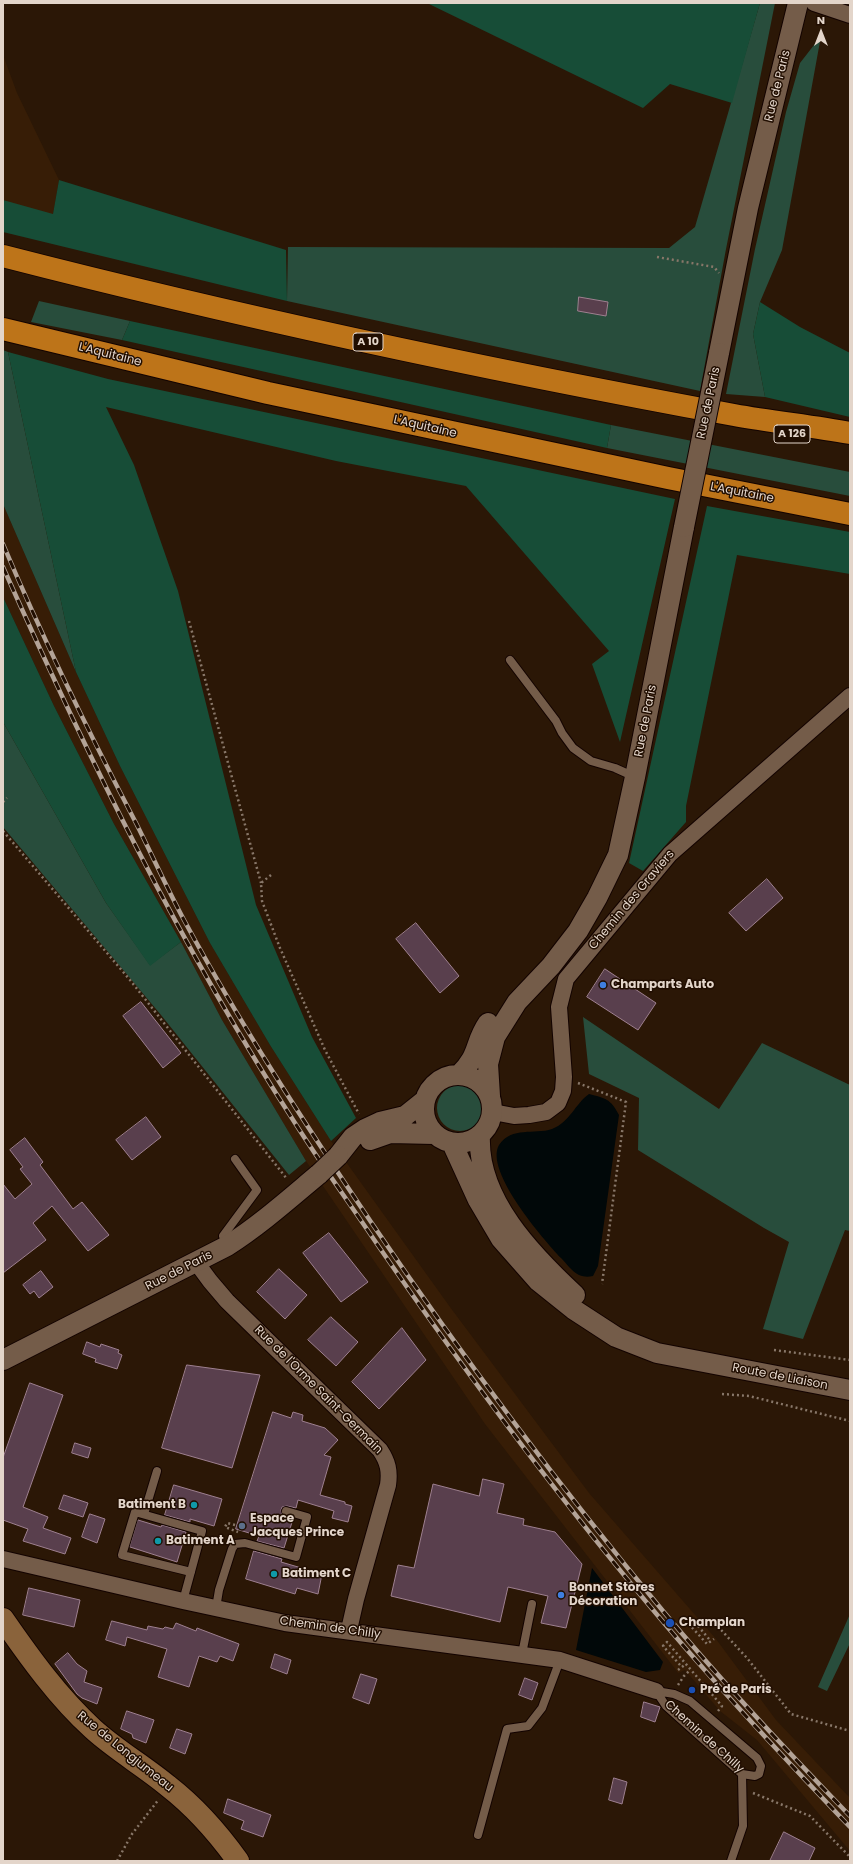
<!DOCTYPE html>
<meta charset="utf-8">
<style>
body{margin:0}
#map{position:relative;width:853px;height:1864px;overflow:hidden;background:#2b1706;font-family:Poppins,sans-serif}
canvas{display:block}
.frame{position:absolute;inset:0;border:4px solid #e3d5ca;pointer-events:none}
.north{position:absolute;left:801px;top:12px;width:40px;height:40px;-webkit-text-stroke:3px #210e01;paint-order:stroke;rotate:0deg;font-size:11px;font-weight:700;line-height:16px;text-align:center;color:#e3d5ca}
.north::after{content:'';display:block;margin:auto;width:14px;height:18px;background:#e3d5ca;clip-path:polygon(50% 0,100% 100%,50% 72%,0 100%)}
</style>
<div id="map">
<canvas width="853" height="1864"></canvas>
<div class="frame"></div>
<div class="north">N</div>
</div>
<script>
const ctx = document.querySelector('canvas').getContext('2d');
ctx.lineJoin = 'round';
function fillPath(path, color) { ctx.fillStyle = color; ctx.fill(path, 'evenodd'); }
function strokePath(path, color, width, dash) { ctx.strokeStyle = color; ctx.lineWidth = width; ctx.lineCap = dash ? 'butt' : 'round'; ctx.setLineDash(dash || []); ctx.stroke(path); }
function drawText(font, color, halo, rows, align = 'center') {
  ctx.font = font + ' Poppins,sans-serif'; ctx.lineWidth = 3; ctx.setLineDash([]); ctx.textBaseline = 'middle'; ctx.strokeStyle = halo; ctx.fillStyle = color; for (const [text, x, y, turn = 0] of rows) {
    ctx.save(); ctx.translate(x, y); ctx.rotate((+turn || 0) * Math.PI / 180); ctx.textAlign = isNaN(turn) ? turn : align; if (halo) ctx.strokeText(text, 0, 0); ctx.fillText(text, 0, 0); ctx.restore();
  }
}
fillPath(new Path2D(`
 M3 55 17 93 59 180 53 215 3 202Z
 M3 504 76 672 120 766 210 943 270 1045 331 1141 450 1307 589 1493 716 1639 776 1720 850 1798V1851L757 1740 720 1711 685 1670 678 1673 676 1670 485 1424 306 1161 222 1020 181 942 114 824 54 706 3 597Z`), '#371d06');
fillPath(new Path2D(`
 M760 3H775L726 249 700 391 287 301 288 247 669 248 695 227Z
 M821 36 782 250 760 302 753 334 765 397 726 394 755 249 786 112 800 63Z
 M39 301 130 321 122 340 31 322Z
 M3 350 8 352 76 672 3 504Z
 M611 425 850 472V496L607 448Z
 M3 722 106 903 150 965 181 942 222 1020 306 1161 289 1175 161 1015 3 827Z
 M583 1017 719 1109 762 1043 850 1085V1231L845 1230 803 1339 763 1329 789 1242 764 1228 638 1150 639 1098 589 1074Z
 M437 1108a23 23 0 1 1 46 0a23 23 0 1 1-46 0Z
 M850 1614V1643L827 1691 818 1687Z`), '#284d3c');
fillPath(new Path2D(`
 M427 3H760L732 103 670 84 643 108Z
 M59 180 286 250 287 301 3 232V200L53 214Z
 M760 302 800 327 850 353V417L765 397 753 334Z
 M130 321 611 425 607 448 122 340Z
 M8 352 108 379 675 499 620 742 592 664 609 651 466 486 336 461 106 407 134 465 178 591 256 905 312 1037 356 1118 331 1141 270 1045 210 943 120 766 76 672Z
 M707 506 850 532V574L737 555 686 806V822L643 871 629 863Z
 M3 597 54 706 114 824 181 942 150 966 106 903 3 722Z`), '#174d37');
fillPath(new Path2D(`
 M589 1094C605 1098 611 1099 619 1115L598 1266 593 1276C588 1277 584 1277 579 1275 572 1272 566 1263 561 1258 544 1240 484 1171 499 1145 512 1126 534 1135 552 1129 570 1122 575 1104 589 1094Z
 M592 1568 663 1662 660 1670 646 1672 576 1650Z`), '#010809');
const building = new Path2D(`
 M579 297 608 302 606 316 578 311Z
 M767 879 783 898 746 931 729 913Z
 M416 923 459 976 440 993 396 939Z
 M605 969 656 1003 638 1030 587 997Z
 M141 1002 181 1053 163 1068 123 1016Z
 M146 1117 161 1137 132 1160 116 1140Z
 M25 1138 43 1162 40 1165 73 1209 82 1202 109 1235 88 1251 52 1206 33 1223 46 1240 3 1273V1184L15 1199 32 1184 20 1169 23 1167 10 1150Z
 M329 1233 368 1282 341 1302 303 1253Z
 M279 1269 307 1295 285 1319 257 1292Z
 M41 1271 53 1287 39 1298 34 1291 30 1294 23 1285Z
 M331 1317 358 1342 336 1366 308 1340Z
 M402 1328 426 1360 379 1409 352 1382Z
 M87 1342 100 1347 101 1344 119 1350 118 1353 122 1355 117 1369 95 1362 96 1359 83 1354Z
 M187 1365 260 1375 232 1468 162 1448Z
 M30 1383 63 1395 23 1507 48 1517 43 1528 71 1538 65 1554 23 1541 28 1529 3 1520V1458Z
 M273 1412 291 1418 293 1412 303 1415 302 1421 325 1428 338 1440 324 1455 331 1457 320 1495 345 1502V1504L352 1506 348 1522 332 1518 334 1511 298 1500 296 1508 287 1506 282 1507 281 1510 282 1515 293 1519 284 1548 257 1541 259 1536 236 1529Z
 M75 1443 91 1448 88 1458 72 1453Z
 M483 1479 504 1484 497 1513 524 1519 523 1525 555 1532 582 1564 566 1628 541 1623 548 1596 508 1587 500 1622 391 1596 398 1565 414 1568 433 1484 479 1496Z
 M174 1485 222 1499 214 1526 190 1519V1522L165 1515Z
 M64 1495 88 1503 83 1517 59 1509Z
 M90 1514 105 1519 97 1543 82 1537Z
 M138 1520 161 1527 162 1525 186 1532 177 1562 130 1547Z
 M254 1551 282 1559 281 1562 322 1574 318 1594 297 1588 295 1594 246 1579Z
 M29 1588 80 1600 74 1627 23 1615Z
 M112 1621 147 1630 148 1626 163 1629 165 1627 173 1629 176 1623 196 1631 197 1628 239 1644 233 1661 220 1656 217 1662 199 1656 189 1687 158 1677 167 1649 127 1637 125 1646 106 1640Z
 M68 1653 77 1664 87 1671 84 1682 102 1688 97 1704 82 1698 77 1694 55 1664Z
 M275 1654 291 1660 287 1674 271 1668Z
 M361 1674 377 1679 369 1704 353 1698Z
 M525 1678 538 1683 532 1700 519 1695Z
 M644 1702 660 1707 655 1722 641 1717Z
 M127 1711 154 1720 146 1743 133 1738 132 1734 121 1729Z
 M177 1729 192 1734 185 1754 170 1748Z
 M614 1778 627 1782 622 1804 609 1800Z
 M228 1799 271 1815 263 1837 241 1829 244 1821 224 1813Z
 M784 1832 815 1848 809 1861H770Z`);
fillPath(building, '#593f4d');
strokePath(building, '#9e8090', 1);
const service = new Path2D(`
 M510 660 556 721 562 733 573 748 591 761 615 768 635 777
 M226 1245 223 1236 257 1190 235 1159
 M144 1514 157 1471
 M183 1601 202 1531 135 1512 122 1555 191 1572
 M216 1608 219 1590 232 1549 235 1544 245 1543 296 1557 307 1517 286 1511
 M522 1654 532 1604
 M656 1691 674 1694 690 1701 757 1758 761 1766 759 1774 755 1776 742 1774 666 1706Z
 M478 1835 507 1729 528 1726 542 1708 560 1660
 M731 1861 743 1826 742 1774`);
const minor = new Path2D(`
 M814 3 850 15
 M493 1112 514 1116 529 1115 546 1112 558 1103 563 1091 564 1077 559 1007 566 979 670 854 850 696
 M196 1262 210 1281 227 1301 380 1450C388 1462 390 1471 388 1485L356 1599 349 1630
 M3 1559 183 1601 285 1623 560 1660 656 1691`);
const tertiary = new Path2D(`
 M719 353 748 208 798 3
 M424 1109a34 34 0 1 1 68 0a34 34 0 1 1-68 0Z
 M459 1075C480 1055 474 1043 488 1023
 M490 1096 488 1064 495 1037 517 1002 551 966 578 931 597 898 618 855 635 777 684 527
 M480 1136C477 1199 532 1255 575 1295
 M370 1140 390 1133 434 1134
 M452 1143 478 1200 501 1239 538 1281 573 1309 616 1337 657 1353 850 1390
 M338 1156 353 1137 365 1129 380 1122 405 1116 425 1100
 M3 1360 227 1246C260 1225 289 1199 319 1174`);
const secondary = new Path2D(`
 M3 1619C30 1658 58 1697 93 1729 116 1750 144 1766 168 1786 195 1807 218 1833 238 1861`);
const motorway = new Path2D(`
 M3 256C244 318 489 370 734 415 773 422 811 426 850 433
 M3 329 268 393 668 478 850 514`);
strokePath(service, '#130300', 10);
strokePath(minor, '#130300', 18);
strokePath(tertiary, '#130300', 22);
strokePath(secondary, '#130300', 24);
strokePath(motorway, '#130300', 24);
strokePath(new Path2D(`
 M657 257 714 267 719 273
 M189 621 261 883
 M3 802 7 798
 M3 831 130 980 287 1179
 M271 875 261 883 262 901 280 948 325 1050 359 1114
 M578 1083 626 1102 602 1284
 M774 1350 850 1360
 M722 1394 749 1396 850 1421
 M235 1525 227 1523 225 1527 238 1532
 M711 1619 747 1658 791 1714 850 1731
 M709 1639 693 1620 689 1624 707 1644 714 1639
 M680 1665 663 1646 667 1642 722 1706 718 1711
 M678 1670 686 1664
 M678 1685 684 1676 690 1670
 M753 1793 810 1816 850 1857
 M117 1861 132 1834 159 1799`), '#887769', 2.5, [2, 3]);
strokePath(service, '#745c49', 8);
strokePath(minor, '#745c49', 16);
strokePath(tertiary, '#745c49', 20);
strokePath(secondary, '#8a633b', 22);
strokePath(motorway, '#bd7419', 22);
const rail = new Path2D(`
 M3 544C43 639 88 731 136 823 152 855 167 888 184 920 240 1024 305 1124 371 1222 462 1356 559 1486 663 1611 722 1682 786 1750 850 1816
 M3 567C88 758 181 947 295 1123 321 1164 350 1204 377 1244 466 1373 558 1498 659 1617 720 1690 785 1759 850 1827`);
strokePath(rail, '#b3a397', 4.5);
strokePath(rail, '#210e01', 3, [9]);
const tertiaryBridge = new Path2D(`
 M684 527 719 353
 M319 1174 338 1156`);
strokePath(tertiaryBridge, '#130300', 22, []);
strokePath(tertiaryBridge, '#745c49', 20);
for (const [x, y, r, color] of [
 [603,985,4,"#3f7fe0"],
 [194,1505,4,"#0f9aa8"],
 [242,1526,4,"#5c6f8a"],
 [158,1541,4,"#0f9aa8"],
 [274,1574,4,"#0f9aa8"],
 [561,1595,4,"#3f7fe0"],
 [670,1623,5,"#1a4fb4"],
 [692,1690,4,"#1a4fb4"]
]) { const dot = new Path2D(); dot.arc(x, y, r, 0, 2 * Math.PI); ctx.fillStyle = color; ctx.fill(dot); strokePath(dot, '#210e01', 1.5); }
for (const [x, y, w] of [
 [368,342,30],
 [792,434,36]
]) { const box = new Path2D(); box.roundRect(x - w / 2, y - 9, w, 18, 3); ctx.fillStyle = '#210e01'; ctx.fill(box); strokePath(box, '#e3d5ca', 1); }
drawText('bold 11px', '#e3d5ca', null, [
 ["A 10",368,342],
 ["A 126",792,434]
]);
drawText('12px', '#e3d5ca', '#210e01', [
 ["Rue de Paris",778,86,-76],
 ["L'Aquitaine",110,355,14],
 ["Rue de Paris",709,403,-78],
 ["L'Aquitaine",425,427,13],
 ["L'Aquitaine",742,493,11],
 ["Rue de Paris",646,721,-79],
 ["Chemin des Graviers",632,900,-50],
 ["Rue de Paris",179,1271,-27],
 ["Route de Liaison",780,1377,11],
 ["Rue de l'Orme Saint-Germain",318,1390,45],
 ["Chemin de Chilly",330,1628,8],
 ["Chemin de Chilly",704,1737,42],
 ["Rue de Longjumeau",125,1752,39]
]);
drawText('bold 12px', '#e3d5ca', '#210e01', [
 ["Champarts Auto",611,985],
 ["Batiment B",186,1505,"right"],
 ["Espace",250,1519],
 ["Jacques Prince",250,1533],
 ["Batiment A",166,1541],
 ["Batiment C",282,1574],
 ["Bonnet Stores",569,1588],
 ["Décoration",569,1602],
 ["Champlan",679,1623],
 ["Pré de Paris",700,1690]
], 'left');
</script>
